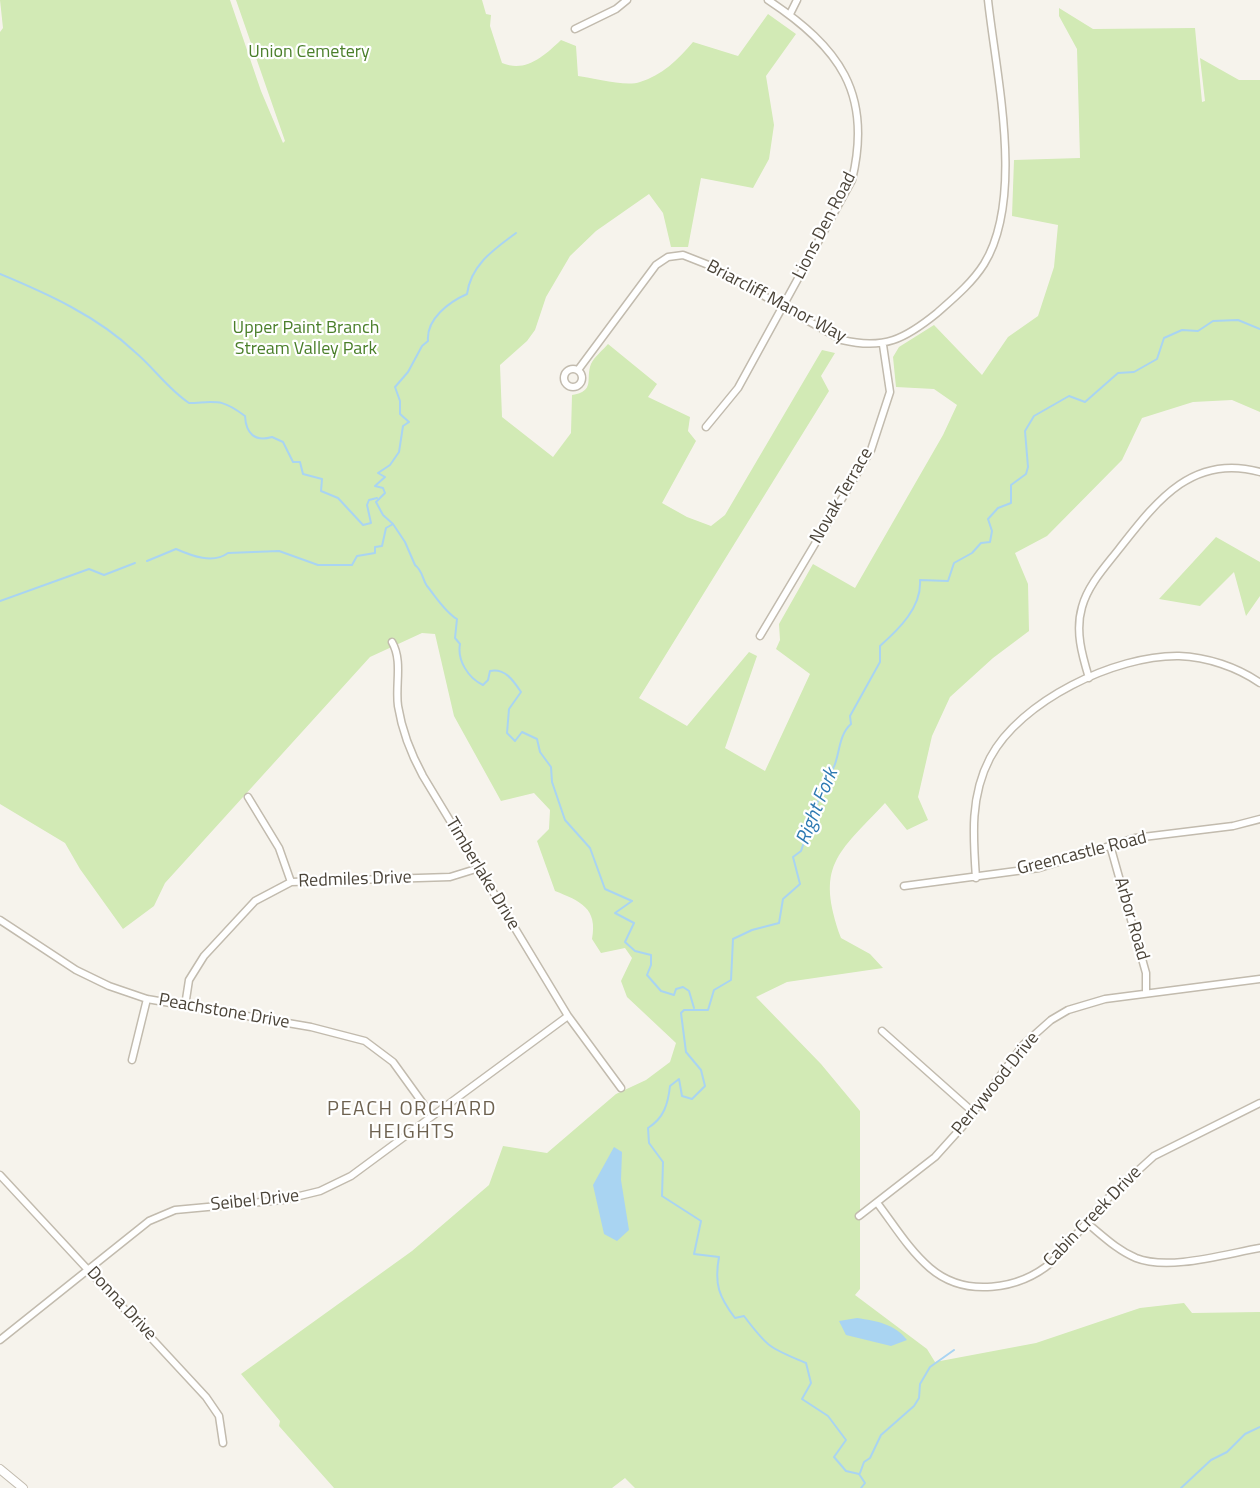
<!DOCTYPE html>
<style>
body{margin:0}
canvas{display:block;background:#f6f3ec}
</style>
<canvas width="1260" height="1488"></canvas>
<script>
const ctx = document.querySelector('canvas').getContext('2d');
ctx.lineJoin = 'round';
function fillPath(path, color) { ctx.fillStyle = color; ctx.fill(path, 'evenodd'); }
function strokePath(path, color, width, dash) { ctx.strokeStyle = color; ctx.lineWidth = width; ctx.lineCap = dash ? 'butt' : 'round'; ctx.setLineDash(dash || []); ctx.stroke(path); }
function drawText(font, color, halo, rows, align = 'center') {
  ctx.font = font + ' "Titillium Web",sans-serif'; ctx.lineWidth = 4.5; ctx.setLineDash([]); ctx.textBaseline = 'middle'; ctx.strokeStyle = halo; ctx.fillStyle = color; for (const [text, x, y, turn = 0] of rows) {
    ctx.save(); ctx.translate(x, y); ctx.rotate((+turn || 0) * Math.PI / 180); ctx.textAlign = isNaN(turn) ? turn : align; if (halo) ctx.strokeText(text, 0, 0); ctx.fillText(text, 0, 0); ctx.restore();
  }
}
fillPath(new Path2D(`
 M0 0H230L261 91 283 143 285 141 236 0H482L486 14 491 15 490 26 502 63C526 73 544 56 561 40L576 46 578 76C593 78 626 87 640 82 661 76 679 59 693 42L738 56 768 14 796 34 766 76 774 125 769 159 753 188 701 178 688 247H671L663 213 649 194 596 231 570 256 546 297 535 330 527 341 500 365 502 417 553 457 571 433 572 395C596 391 585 379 591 364 594 357 603 350 608 344L657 384 648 397 690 417 688 431 696 441 662 503 687 517 711 526 725 515 822 350 835 353 821 376 829 391 639 698 687 726 749 652 757 656 725 748 765 771 810 674 776 649 780 640 779 624 813 564 855 588 943 435 957 405 934 389 896 387 893 357 899 347 934 325 982 375 1008 337 1038 316 1054 267 1058 225 1012 216 1014 160 1080 158 1077 49 1059 16V8L1093 29 1195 28 1202 102 1205 101 1200 58 1239 80H1260V412L1232 400 1193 402 1142 418 1122 460 1047 536 1015 553 1028 584 1029 631 993 658 950 697 932 736 918 797 928 820 907 830 885 803C837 854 815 866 841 938L870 954 883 968 787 982 756 997 821 1064 860 1111V1289L855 1295 927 1349 935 1362 1036 1343 1140 1308 1184 1303 1192 1313 1260 1312V1488H635L625 1478 612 1488H334L279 1426 280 1421 241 1374 412 1251 489 1185 503 1146 547 1153 616 1094 646 1080 670 1062 676 1043 627 997 621 981 632 958 625 948 601 953 592 939C598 908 580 901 555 891L537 841 549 829 550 810 534 793 501 801 454 716 435 634 422 633 370 657 165 883 154 906 123 929 80 869 65 843 0 804V32L3 28Z
 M1216 537 1260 562V596L1246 616 1234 572 1200 606 1159 599Z`), '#d2eab5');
fillPath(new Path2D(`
 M614 1147 622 1152 621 1180 629 1230 617 1241 604 1234 593 1185Z
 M857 1318C877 1321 895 1324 907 1340L891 1346 846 1335 839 1321Z`), '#a9d4f2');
strokePath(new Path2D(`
 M516 233C493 250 471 265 467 294 449 302 426 319 428 341L422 346 408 372 395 387 400 401V414L409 422 403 426 399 452 390 465 378 473 385 477 375 486 383 488 385 493 376 502 383 515 393 524 405 542 415 565C423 571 422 579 427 586 436 597 445 612 457 619L455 638 460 644C457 660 468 678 483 685L488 680 490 671C505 668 513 680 521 692L509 709 507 733 515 741 522 732 537 739 540 752 551 767 552 782 565 820 590 848 605 889 632 901 615 913 634 923 625 942 635 951 651 955V965L647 975 661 991 674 995 676 989 683 987 689 991 694 1008
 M0 274C48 294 97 316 135 352 154 368 168 389 189 403 217 402 221 398 245 416 246 434 255 442 272 437L283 442 293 462H300L303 474 322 479 321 491 338 498 363 525 371 523 367 505 369 500 377 498
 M147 561 176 549C192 556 213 564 228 553L279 551 318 565H352L357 556 375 553V547L382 546 386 528 393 524
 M0 601 89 569 104 575 135 563
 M860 1473 864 1462 870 1458 881 1435 914 1406 919 1398 920 1384 930 1367 954 1350
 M861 1488 865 1483 859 1474 846 1471 834 1457 846 1440 828 1416 802 1399 811 1383 806 1363C770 1348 768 1348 744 1316L735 1318C719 1297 714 1284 719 1257L694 1254 701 1221 662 1196 663 1162 649 1143 648 1128C664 1118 668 1104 670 1086L679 1079 682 1096 692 1099 705 1086 701 1070 686 1052 681 1013 684 1010H708L714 990 731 980 733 939 752 930 779 923 783 899 800 884 793 857 801 851 826 778C842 764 835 738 851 724L850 716 880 662V646C899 629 922 607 920 580L948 581 954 563 972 553 981 543 990 542 992 531 988 519 998 508 1011 503V485L1026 474 1028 467 1025 431 1034 416 1069 396 1085 402 1118 373 1134 372 1157 359 1164 338 1182 330 1198 331 1213 321 1238 320 1260 329
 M1181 1488 1211 1460 1227 1452 1245 1434 1260 1427`), '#a9d4f2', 2);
const minor = new Path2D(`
 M790 14 797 0
 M575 29 616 9 627 0
 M564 378a9 9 0 1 1 18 0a9 9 0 1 1-18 0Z
 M578 370 656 265 668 257 683 255 711 266 842 340C884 350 905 339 937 313 954 298 972 283 984 264 1025 197 996 75 988 0
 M706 427 738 388 852 180C873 93 839 47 768 0
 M760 636 871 450 890 392 883 345
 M392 642C403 661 395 685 398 706 402 731 411 754 423 776L568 1016 621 1088
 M1089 678C1082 655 1075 631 1082 607 1088 585 1105 567 1119 549 1156 502 1192 453 1260 472
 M248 797 279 848 291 882
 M1110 845 1146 973V993
 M976 878C973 836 970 796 990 758 1020 701 1115 655 1179 656 1207 657 1237 667 1260 683
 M904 886 1039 868 1135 838 1233 826 1260 819
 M0 920 76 970 109 986 147 999 311 1027 365 1041 393 1062 432 1116
 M185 1006 189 980 204 956 255 901 291 882 450 877 479 868
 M882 1031 973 1112
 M132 1060 147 999
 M0 1175 206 1397 219 1416 223 1443
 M878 1204C894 1225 909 1250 930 1268 965 1298 1019 1290 1052 1262L1111 1195 1154 1156 1260 1103
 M859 1216 935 1157 962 1127 1024 1044 1051 1020 1068 1010 1105 999 1260 979
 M1087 1223C1103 1236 1117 1250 1136 1258 1169 1271 1225 1254 1260 1248
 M0 1340 149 1221 175 1210 283 1200 320 1191 351 1176 568 1016`);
const tertiary = new Path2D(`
 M0 1469 23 1488`);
strokePath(minor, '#c2bbae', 9);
strokePath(tertiary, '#c2bbae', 10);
strokePath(minor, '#fff', 6);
strokePath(tertiary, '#fff', 8);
drawText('18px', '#4a7f2a', '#fff', [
 ["Union Cemetery",309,53],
 ["Upper Paint Branch",306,329],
 ["Stream Valley Park",306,350]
]);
drawText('18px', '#4b4439', '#fff', [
 ["Lions Den Road",825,226,-63],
 ["Briarcliff Manor Way",776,302,28],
 ["Novak Terrace",842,496,-60],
 ["Greencastle Road",1082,854,-14],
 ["Timberlake Drive",482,874,59],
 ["Redmiles Drive",355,880,-2],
 ["Arbor Road",1131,919,74],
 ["Peachstone Drive",224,1012,10],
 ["Perrywood Drive",996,1084,-51],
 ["Seibel Drive",255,1201,-6],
 ["Cabin Creek Drive",1093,1217,-46],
 ["Donna Drive",121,1304,47]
]);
drawText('italic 20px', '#2e7ab2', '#fff', [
 ["Right Fork",818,807,-68]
]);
ctx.letterSpacing = '1.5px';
drawText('20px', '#6e6250', '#fff', [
 ["PEACH ORCHARD",412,1110],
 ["HEIGHTS",412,1133]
]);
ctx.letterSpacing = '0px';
</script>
